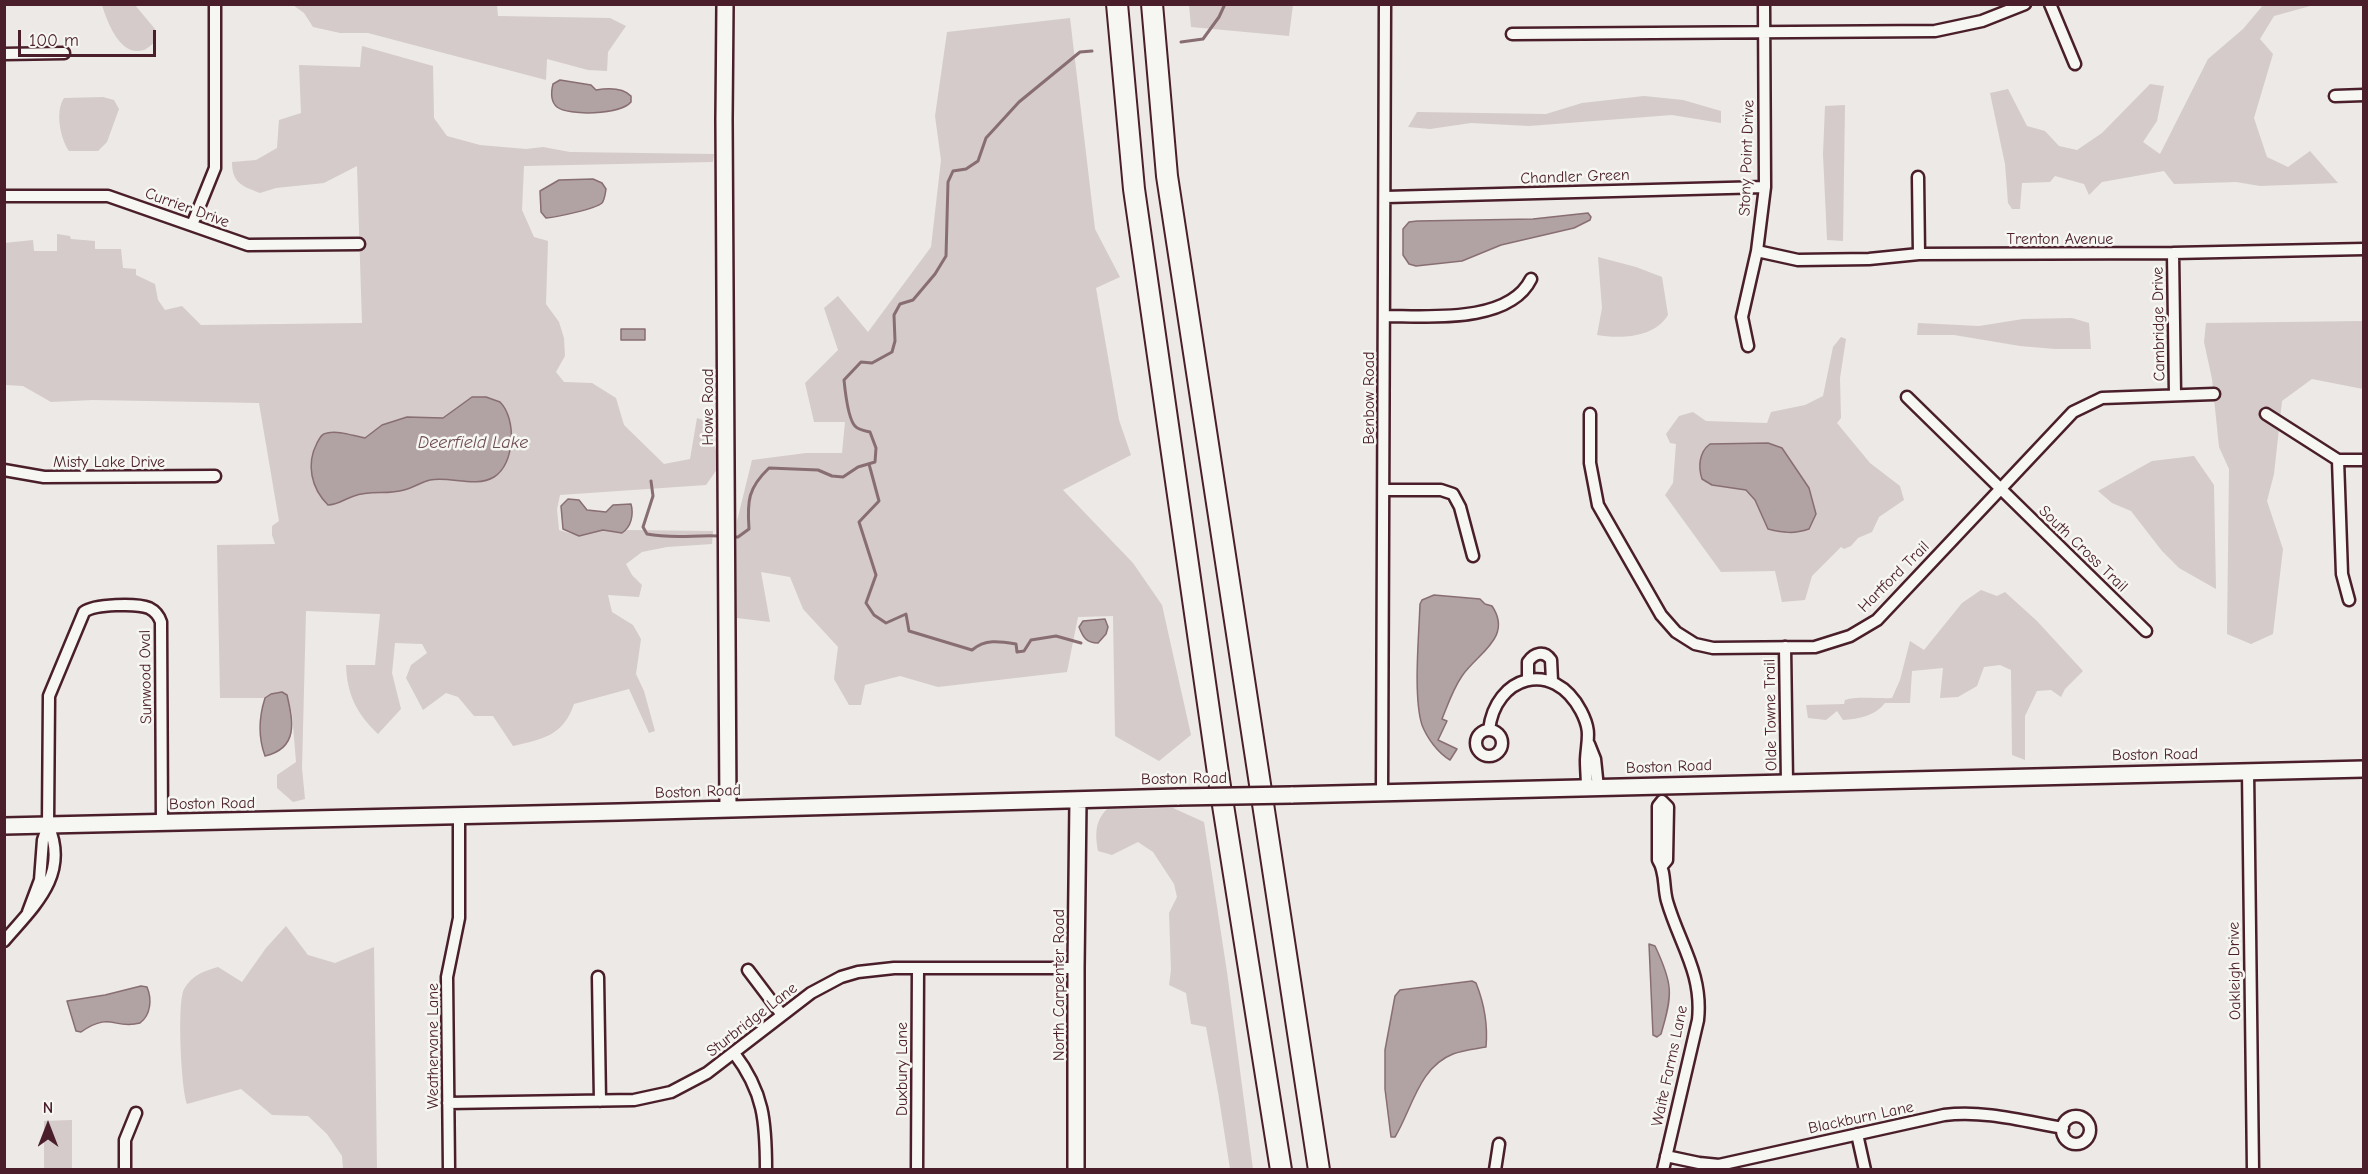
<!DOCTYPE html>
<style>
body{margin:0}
#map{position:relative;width:2368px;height:1174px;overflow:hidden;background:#ece9e6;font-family:"Comic Neue",sans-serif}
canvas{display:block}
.frame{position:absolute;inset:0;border:6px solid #4a1f2b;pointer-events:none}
.north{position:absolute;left:18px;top:1096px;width:60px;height:60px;-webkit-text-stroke:4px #f6f6f2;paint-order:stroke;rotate:0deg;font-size:16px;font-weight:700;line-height:24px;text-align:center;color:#4a1f2b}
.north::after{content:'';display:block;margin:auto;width:21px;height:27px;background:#4a1f2b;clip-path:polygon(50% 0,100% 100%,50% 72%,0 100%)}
.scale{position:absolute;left:18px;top:30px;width:138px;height:27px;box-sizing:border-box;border:3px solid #4a1f2b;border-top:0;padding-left:8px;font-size:18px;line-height:21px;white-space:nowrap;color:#4a1f2b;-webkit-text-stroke:4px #f6f6f2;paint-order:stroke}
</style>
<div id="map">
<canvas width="2368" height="1174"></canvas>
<div class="frame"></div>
<div class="north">N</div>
<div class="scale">100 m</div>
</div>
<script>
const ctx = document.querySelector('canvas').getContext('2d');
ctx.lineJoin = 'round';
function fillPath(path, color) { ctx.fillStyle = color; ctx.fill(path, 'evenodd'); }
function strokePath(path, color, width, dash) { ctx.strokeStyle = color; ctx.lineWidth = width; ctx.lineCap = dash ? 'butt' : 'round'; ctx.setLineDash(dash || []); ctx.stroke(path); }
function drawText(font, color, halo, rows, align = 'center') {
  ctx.font = font + ' "Comic Neue",sans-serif'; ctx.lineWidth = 5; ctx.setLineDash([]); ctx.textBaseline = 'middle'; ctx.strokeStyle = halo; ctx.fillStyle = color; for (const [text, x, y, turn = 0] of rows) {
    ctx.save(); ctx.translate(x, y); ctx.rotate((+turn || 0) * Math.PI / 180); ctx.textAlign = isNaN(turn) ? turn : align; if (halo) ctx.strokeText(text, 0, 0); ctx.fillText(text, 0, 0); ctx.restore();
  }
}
fillPath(new Path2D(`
 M2264 4 2314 5 2274 16 2260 39 2273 54 2254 118 2267 157 2288 167 2310 151 2338 183 2260 186 2236 182 2174 184 2164 171 2102 182 2089 195 2084 184 2055 176 2050 182 2022 183 2020 209H2012L2008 203 2005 164 1990 93 2008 89 2027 126 2045 131 2059 146 2077 150 2102 133 2150 84 2164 86 2157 121 2143 142 2160 154 2208 59 2243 29Z
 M102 5H135L155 29V42C152 44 147 49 144 50 120 58 107 21 102 5Z
 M293 5H497L498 16 610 18 626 26 608 52 607 71 588 70 547 59 546 80 368 33H340L313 27 304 13Z
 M1189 5H1293L1289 36 1191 27Z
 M1070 18 1095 229 1120 277 1096 288 1119 420 1131 455 1063 490 1133 563 1162 605 1191 735 1159 761 1115 736 1113 616 1078 617 1067 672 938 687 900 676 865 685 861 705H849L834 679 838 647 803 609 790 577 761 572 770 622 737 618V521L752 460 806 453H842L845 422H814L805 383 838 350 824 308 838 296 868 332 931 247 941 160 935 116 947 32Z
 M362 46 433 66 434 118 447 136 480 145 526 149 543 147 570 152 714 154 713 162 524 166 522 210 534 237 548 241 546 304 559 322 564 338 565 356 556 372 564 382 592 383 616 398 624 425 664 464 690 459 697 418 708 422 720 465 706 485 560 495 557 509 559 530 579 536 603 530 622 533 627 530 713 531 712 544 667 547 642 552 626 564 632 575 642 585 639 597 608 595 612 612 633 625 641 639 636 674 644 691 655 731 649 733 629 689 574 704C563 736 543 739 513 746L493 716H474L458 697 446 693 423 710 406 678 411 665 427 653 422 644 395 643 392 673 401 709 378 734C356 713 347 694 346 665H375L380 614 306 611 302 768 305 799 293 802 277 788V775L296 762 292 713 287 695 271 694 265 698H220L217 545 275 544 272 535V526L279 521 259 403 93 400 51 402 23 386 5 385 4 243 33 240 34 251H57V234L70 236 71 239 95 241V249H121L123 268 136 269V275L155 284 158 300 165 310 182 306 201 325 362 323 357 166 324 183 276 188 260 193C242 186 232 183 232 162L256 160 277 148 279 120 301 113 299 65 360 67Z
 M1644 96 1683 100 1721 111V123L1672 115 1529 126 1471 123 1430 129 1408 127 1417 112 1546 114 1582 103Z
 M103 97 114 100 119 109 107 142 98 151H69C60 138 55 111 64 98Z
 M1845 105 1843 241 1827 240 1823 154 1825 106Z
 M1598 257 1636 267 1662 277 1668 315C1654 338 1621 339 1597 335L1602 308Z
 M2072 318 2089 323 2091 349H2055L2020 346 1954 335H1917L1918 323 1979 326 2023 319Z
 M2363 321V389L2312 379 2282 401 2274 474 2267 501 2283 549 2273 634 2251 644 2227 634 2229 469 2219 447 2212 379 2204 342 2206 323Z
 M1841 337 1846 339 1840 378 1841 418 1837 423 1870 463 1900 486 1904 500 1879 517 1872 532 1858 538 1851 546 1844 549 1841 547 1812 576 1805 600 1782 602 1775 571 1721 572 1665 495 1673 483 1676 444 1670 443 1666 434 1679 416 1693 412 1706 421 1767 423 1771 412 1805 405 1823 396 1833 347Z
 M2194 456 2214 485 2216 589 2179 568 2162 551 2131 511 2112 503 2098 491 2152 461Z
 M1981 590 1997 596 2005 592 2037 621 2083 671 2065 689 2061 697 2051 690 2037 691 2025 716V760L2012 755 2011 670 2000 665 1984 667 1977 686 1958 697 1940 698 1943 668 1912 671 1910 703H1885C1875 716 1859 719 1843 720L1837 711 1826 720 1808 718 1806 705 1844 704 1845 700C1857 696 1878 699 1892 698L1900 680 1910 641 1924 650 1962 603Z
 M1173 808 1204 822 1227 972 1253 1169H1230L1218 1092 1206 1027 1191 1024 1186 993 1169 985 1171 970 1169 913 1177 897 1174 884 1153 852 1138 842 1112 855 1098 851C1095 834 1095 821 1107 809Z
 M286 926 308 955 335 963 374 947 377 1169H343L342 1156 327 1134 308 1116 272 1115 241 1089 187 1104C181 1088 177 1002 184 989 192 975 204 971 218 967L242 982 266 948Z
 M72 1120V1169H44V1121Z`), '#d4cbca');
const water = new Path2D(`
 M560 80 591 85 596 90C608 88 622 87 631 96V102C620 115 568 116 557 107 550 101 551 92 553 84Z
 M593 179 602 183 606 189C605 194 605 199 602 203 595 209 557 217 546 218L541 212 540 191 559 180Z
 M1588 213 1591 217 1590 220 1574 228 1501 245 1462 261 1416 266 1409 264 1403 255V229L1409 222 1417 221 1533 219Z
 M621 329H645V340H621Z
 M472 397H486L500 402C517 419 515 464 494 477 476 488 450 476 430 480 421 482 413 488 404 490 388 495 370 490 354 496 344 499 338 505 328 505 311 488 306 464 317 443 320 438 321 434 327 433 339 430 353 436 365 438L382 425 407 417 443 418Z
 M1768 443 1782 448 1809 488 1816 514 1809 529C1794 534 1784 533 1768 529L1755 500 1746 490 1712 485 1702 479C1698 467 1699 452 1710 444Z
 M568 499 579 500 587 510 606 512 613 505 631 504C634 515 631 527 622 533L603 530 579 536 563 529 561 506Z
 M1434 595 1480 599 1485 604 1492 606C1513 637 1478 653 1462 676 1453 689 1448 704 1442 719L1447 721 1438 740 1457 749 1450 760C1438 753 1427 738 1422 725 1413 697 1419 635 1420 604L1422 600Z
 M1105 619 1108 627 1106 634 1098 643C1086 643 1083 637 1079 627L1083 621Z
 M282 692 287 695C293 721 299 748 265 756 258 737 259 717 265 698L271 694Z
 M1649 944 1655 946C1673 984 1673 994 1661 1034L1657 1037 1653 1035Z
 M1472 981 1476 983C1484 1003 1488 1025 1486 1047 1475 1049 1463 1050 1453 1054 1419 1067 1412 1109 1395 1137H1391L1385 1089V1050L1395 996 1400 990Z
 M141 986 147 987C152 999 151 1015 140 1023 114 1030 111 1011 81 1032L76 1031 67 1001 105 995Z`);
fillPath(water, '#b1a2a3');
strokePath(water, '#886e73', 1.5);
strokePath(new Path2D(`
 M1181 42 1203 39 1219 17 1225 4
 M869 464 879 501 859 522 876 575 866 603 874 615 886 623 906 614 909 631 972 650C985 639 999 641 1016 644L1017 652 1024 651 1031 640 1056 636 1081 643
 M651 481 653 496 643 527 647 534C671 539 694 535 718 536
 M735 537H738L749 529C747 501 748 488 769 468L818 470 832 476 843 477 858 467 875 462 876 448 870 432C866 431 859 430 856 427 848 421 845 390 844 380L861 362 872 363 892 352 895 341 894 315 900 304 913 300 935 274 946 256 948 182 953 171 966 169 978 161 986 138 1019 102 1080 52 1092 51`), '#886e73', 3);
const street = new Path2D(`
 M2050 4 2075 64
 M1512 34 1935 31 1982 21 2025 4
 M4 54 64 53
 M2335 96 2364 95
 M1918 177 1919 254
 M4 196H108L248 245 359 244
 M1386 197 1765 187
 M192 225 215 168V4
 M1757 251 1798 260 1869 259 1919 254 2173 253 2364 249
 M2173 253 2175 394
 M1385 316C1427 316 1509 324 1531 279
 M1748 346 1742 317 1757 251 1765 187 1764 4
 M1907 397 2146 631
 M1590 414V463L1598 505 1661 615 1676 632 1695 644 1713 648 1815 647 1850 636 1877 620 2073 412 2102 398 2214 394
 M2266 414 2338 460H2364
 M2338 460 2342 574 2349 600
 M4 470 44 477 215 476
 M1384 490H1441L1453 494 1460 507 1473 556
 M1785 647 1787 782
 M1528 679V662C1534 653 1544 650 1551 660L1552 681
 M1476 743a13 13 0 1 1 26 0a13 13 0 1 1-26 0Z
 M1489 730C1495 676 1553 658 1581 711 1592 732 1587 739 1586 760 1586 769 1587 779 1587 788
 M1589 744 1595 759 1598 788
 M2248 771 2253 1170
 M1382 792 1385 4
 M1662 866 1667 860 1668 807 1662 801 1658 806V860C1666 872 1663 887 1667 901 1679 943 1703 973 1698 1020L1663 1170
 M28 912 40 880 43 840 48 825 49 696 84 612C94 604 137 603 149 608 155 611 159 616 161 622L162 823
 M4 941C34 906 70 875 48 825
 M748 970 782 1015
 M598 977 600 1101
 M734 1053C764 1092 766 1122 766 1170
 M448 1103 634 1100 671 1092 707 1073 811 993 841 977 858 972 894 968H1076
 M2062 1130a14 14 0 1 1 28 0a14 14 0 1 1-28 0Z
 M1857 1134 1865 1170
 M1666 1156 1699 1163 1719 1165 1944 1115C1984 1110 2023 1121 2063 1128
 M125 1170V1140L136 1113
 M449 1170 447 977 459 918V816
 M917 1170 918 968
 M1495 1170 1499 1144`);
const secondary = new Path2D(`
 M725 4 724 119 728 809
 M1291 795 2364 769
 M4 826 619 812 1179 797
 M1076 1170V968L1078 800`);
const highway = new Path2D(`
 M1117 4 1134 189 1219 780 1281 1170
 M1152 4 1167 176 1319 1170`);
strokePath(street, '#4a1f2b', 15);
strokePath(secondary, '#4a1f2b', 20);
strokePath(highway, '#4a1f2b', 24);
strokePath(street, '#f6f6f2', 10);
strokePath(secondary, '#f6f6f2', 15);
strokePath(highway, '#f6f6f2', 20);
const secondaryBridge = new Path2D(`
 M1179 797 1291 795`);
strokePath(secondaryBridge, '#4a1f2b', 20, []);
strokePath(secondaryBridge, '#f6f6f2', 15);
drawText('16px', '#4a1f2b', '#f6f6f2', [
 ["Stony Point Drive",1747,158,-88],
 ["Chandler Green",1575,177,-2],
 ["Currier Drive",187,208,20],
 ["Trenton Avenue",2060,239],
 ["Cambridge Drive",2159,324,-91],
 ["Benbow Road",1369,398,-90],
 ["Howe Road",708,407,-90],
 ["Misty Lake Drive",109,462],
 ["South Cross Trail",2083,549,44],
 ["Hartford Trail",1894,577,-45],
 ["Sunwood Oval",146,677,-91],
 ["Olde Towne Trail",1771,715,-91],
 ["Boston Road",2155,755,-1],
 ["Boston Road",1669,767,-2],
 ["Boston Road",1184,779,-1],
 ["Boston Road",698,792,-2],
 ["Boston Road",212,804,-1],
 ["Oakleigh Drive",2235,971,-91],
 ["North Carpenter Road",1059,985,-90],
 ["Sturbridge Lane",752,1020,-38],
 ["Weathervane Lane",433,1046,-90],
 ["Waite Farms Lane",1670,1066,-78],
 ["Duxbury Lane",902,1069,-90],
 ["Blackburn Lane",1861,1118,-12]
]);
drawText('italic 18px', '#6e4d55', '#f6f6f2', [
 ["Deerfield Lake",473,443]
]);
</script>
